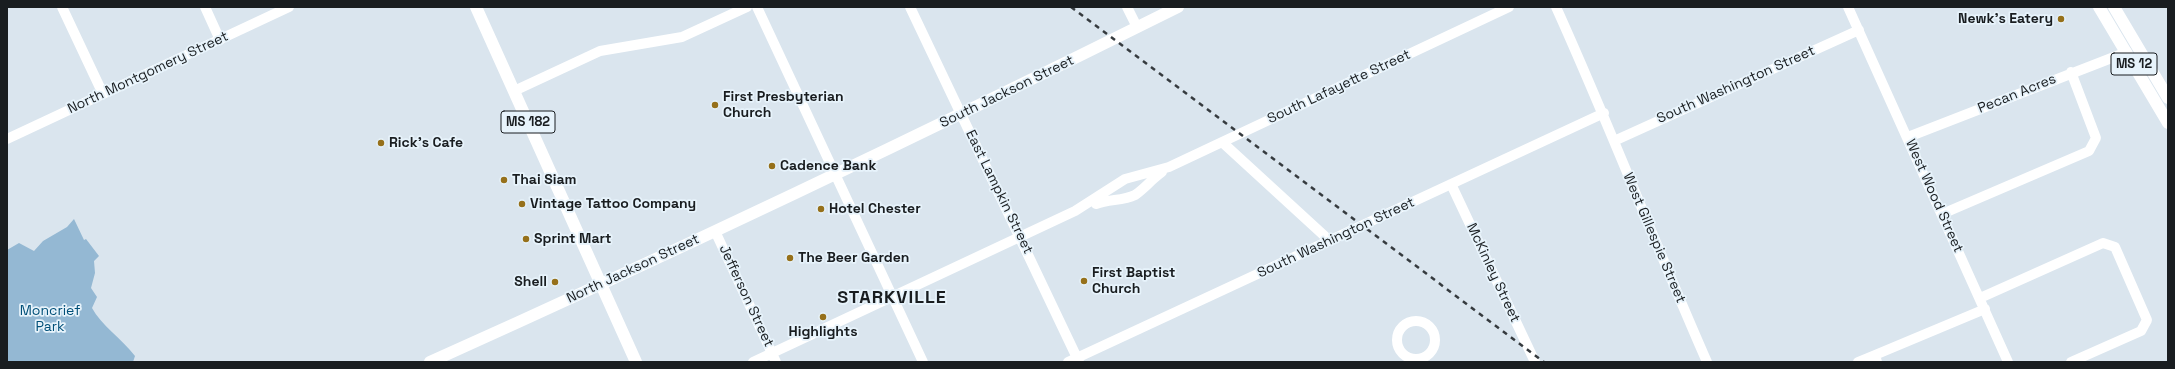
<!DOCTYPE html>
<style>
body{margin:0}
#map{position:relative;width:2175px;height:369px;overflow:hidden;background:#dae5ee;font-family:"Space Grotesk",sans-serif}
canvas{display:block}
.frame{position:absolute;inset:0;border:8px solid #191d20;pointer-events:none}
</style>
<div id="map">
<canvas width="2175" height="369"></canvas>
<div class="frame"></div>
</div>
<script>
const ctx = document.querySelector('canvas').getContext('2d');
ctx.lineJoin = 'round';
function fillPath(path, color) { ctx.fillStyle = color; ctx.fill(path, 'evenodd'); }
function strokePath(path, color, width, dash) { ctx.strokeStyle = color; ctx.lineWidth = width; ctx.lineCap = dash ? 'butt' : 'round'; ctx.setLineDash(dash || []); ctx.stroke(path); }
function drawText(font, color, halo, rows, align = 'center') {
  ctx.font = font + ' "Space Grotesk",sans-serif'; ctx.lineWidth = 3.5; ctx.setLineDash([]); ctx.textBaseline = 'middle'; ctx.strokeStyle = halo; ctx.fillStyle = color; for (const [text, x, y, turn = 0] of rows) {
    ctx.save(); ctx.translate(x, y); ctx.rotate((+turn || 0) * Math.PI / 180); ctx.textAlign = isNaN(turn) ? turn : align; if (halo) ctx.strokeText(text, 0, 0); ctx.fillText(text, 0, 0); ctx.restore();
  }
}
fillPath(new Path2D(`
 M74 219 84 240 86 239 99 256 94 261 95 273 91 288 97 297 92 308C101 325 122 339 135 356L133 362H7V250L19 243 34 251 43 241 67 227Z`), '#94b8d3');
strokePath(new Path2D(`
 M62 7 103 94
 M205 7 220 40
 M757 7 923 362
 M910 7 1079 362
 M1127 7 1137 27
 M1556 7C1609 124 1655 244 1707 362
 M1848 7 2008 362
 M514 91 600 51 682 37 747 7
 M1908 137 2127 52
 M7 139 289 7
 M1614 141 1859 30
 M1222 142 1330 241
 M1451 184 1535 362
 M1096 204C1109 199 1123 201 1135 195 1144 189 1152 179 1162 172
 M1942 214 2089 151 2096 138 2071 72
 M715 231 776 362
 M1980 298 2103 243 2115 247 2147 320 2141 331 2071 362
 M1397 340a19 19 0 1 1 38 0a19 19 0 1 1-38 0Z
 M1875 355 1985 309
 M753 362 1075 211 1125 179 1169 167 1509 7
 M1068 362 1604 113
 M1858 362 1875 355 1877 362`), '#fff', 10);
strokePath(new Path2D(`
 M476 7 636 362
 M2099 7 2168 123
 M2114 7 2168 98
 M430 362C682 249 931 130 1178 7`), '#fff', 12);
strokePath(new Path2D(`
 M1071 7 1544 362`), '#353a3e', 2.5, [5, 5]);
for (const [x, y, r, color] of [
 [2061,19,4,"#96701a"],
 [715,105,4,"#96701a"],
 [381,143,4,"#96701a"],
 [772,166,4,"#96701a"],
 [504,180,4,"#96701a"],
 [522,204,4,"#96701a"],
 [821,209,4,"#96701a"],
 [526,239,4,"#96701a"],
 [790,258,4,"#96701a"],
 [1084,281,4,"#96701a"],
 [555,282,4,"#96701a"],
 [823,317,4,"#96701a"]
]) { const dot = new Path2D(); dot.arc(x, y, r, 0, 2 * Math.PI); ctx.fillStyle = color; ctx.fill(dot); strokePath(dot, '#e7f3fb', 1.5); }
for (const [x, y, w] of [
 [2134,64,46],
 [528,122,54]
]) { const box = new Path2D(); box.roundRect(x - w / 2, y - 11, w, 22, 3); ctx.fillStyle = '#e7f3fb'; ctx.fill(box); strokePath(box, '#191d20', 1); }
drawText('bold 13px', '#191d20', null, [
 ["MS 12",2134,64],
 ["MS 182",528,122]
]);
drawText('bold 14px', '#191d20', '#e7f3fb', [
 ["Newk's Eatery",2053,19,"right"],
 ["First Presbyterian",723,97],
 ["Church",723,113],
 ["Rick's Cafe",389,143],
 ["Cadence Bank",780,166],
 ["Thai Siam",512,180],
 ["Vintage Tattoo Company",530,204],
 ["Hotel Chester",829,209],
 ["Sprint Mart",534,239],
 ["The Beer Garden",798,258],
 ["First Baptist",1092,273],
 ["Church",1092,289],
 ["Shell",547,282,"right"],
 ["Highlights",823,332,"center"]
], 'left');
drawText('14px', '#191d20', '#e7f3fb', [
 ["North Montgomery Street",148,73,-25],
 ["South Washington Street",1736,85,-24],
 ["South Lafayette Street",1339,87,-25],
 ["South Jackson Street",1007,92,-26],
 ["Pecan Acres",2017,94,-22],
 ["East Lampkin Street",999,192,64],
 ["West Wood Street",1934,196,66],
 ["South Washington Street",1336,238,-25],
 ["West Gillespie Street",1654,238,67],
 ["North Jackson Street",633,269,-25],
 ["McKinley Street",1493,273,65],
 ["Jefferson Street",746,296,65]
]);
drawText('14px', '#004f78', '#e7f3fb', [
 ["Moncrief",50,311],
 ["Park",50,327]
]);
ctx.letterSpacing = '1px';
drawText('bold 18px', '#191d20', '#e7f3fb', [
 ["STARKVILLE",892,298]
]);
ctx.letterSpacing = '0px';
</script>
